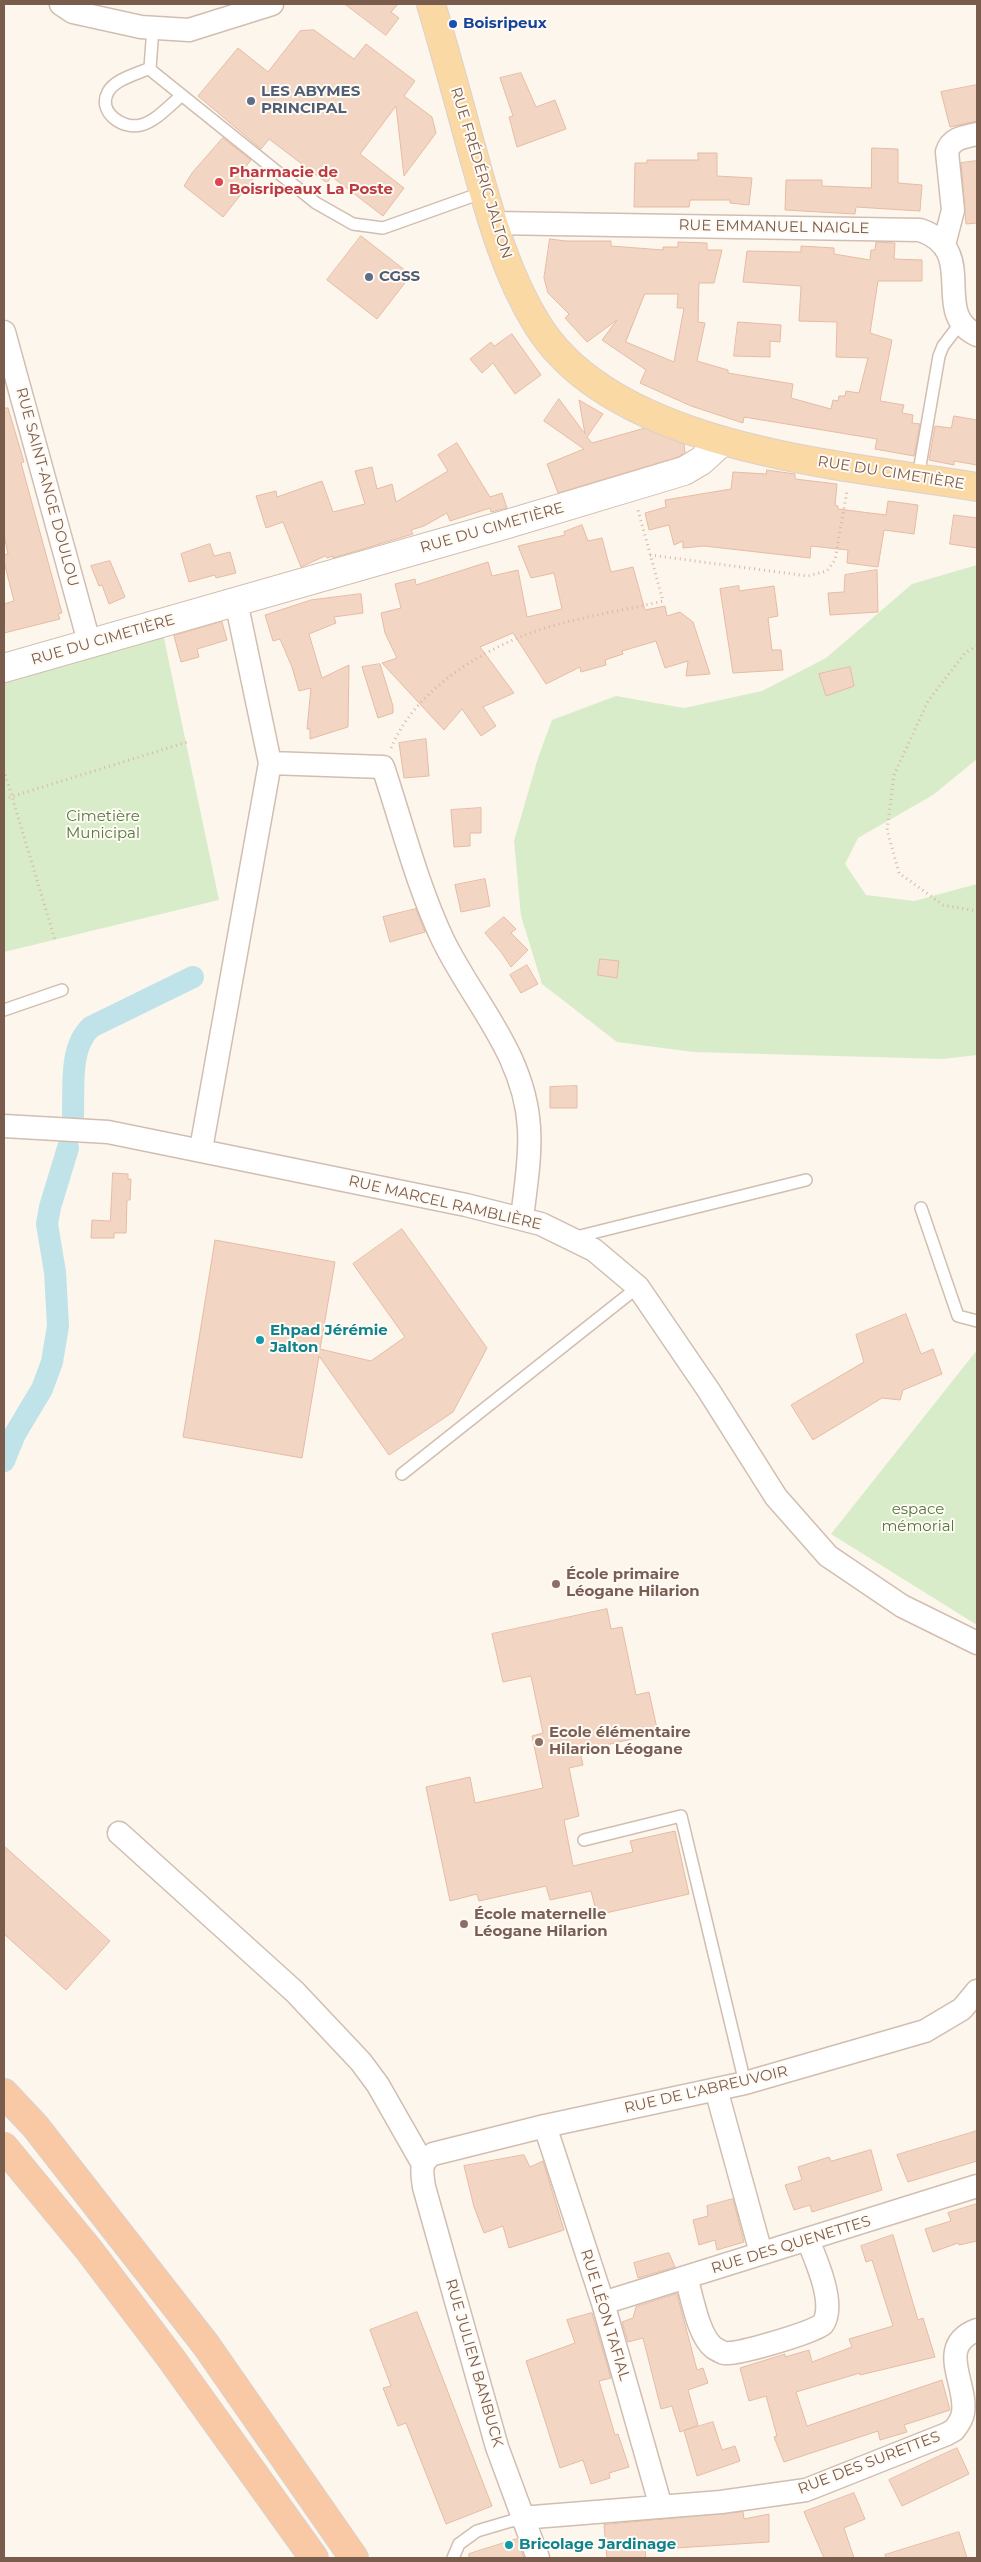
<!DOCTYPE html>
<meta charset="utf-8">
<style>
body{margin:0}
#map{position:relative;width:981px;height:2562px;overflow:hidden;background:#fdf6ec;font-family:Montserrat,sans-serif}
canvas{display:block}
.frame{position:absolute;inset:0;border:5px solid #7a5c4d;pointer-events:none}
</style>
<div id="map">
<canvas width="981" height="2562"></canvas>
<div class="frame"></div>
</div>
<script>
const ctx = document.querySelector('canvas').getContext('2d');
ctx.lineJoin = 'round';
function fillPath(path, color) { ctx.fillStyle = color; ctx.fill(path, 'evenodd'); }
function strokePath(path, color, width, dash) { ctx.strokeStyle = color; ctx.lineWidth = width; ctx.lineCap = dash ? 'butt' : 'round'; ctx.setLineDash(dash || []); ctx.stroke(path); }
function drawText(font, color, halo, rows, align = 'center') {
  ctx.font = font + ' Montserrat,sans-serif'; ctx.lineWidth = 4; ctx.setLineDash([]); ctx.textBaseline = 'middle'; ctx.strokeStyle = halo; ctx.fillStyle = color; for (const [text, x, y, turn = 0] of rows) {
    ctx.save(); ctx.translate(x, y); ctx.rotate((+turn || 0) * Math.PI / 180); ctx.textAlign = isNaN(turn) ? turn : align; if (halo) ctx.strokeText(text, 0, 0); ctx.fillText(text, 0, 0); ctx.restore();
  }
}
fillPath(new Path2D(`
 M977 565V759L933 795 858 838 845 864 866 895 914 901 977 884V1055L943 1059 693 1052 617 1042 542 984 521 916 514 841 538 758 552 720 616 696 684 708 762 691 826 658 912 584Z
 M161 624 219 900 4 952V668Z
 M977 1350V1625L831 1534Z`), '#d8ecc9');
strokePath(new Path2D(`
 M73 1115C74 1087 69 1047 91 1027L193 977
 M4 1461 15 1434 42 1389 52 1362 58 1326 55 1272 47 1224 50 1207 68 1148`), '#bfe3e8', 22);
const building = new Path2D(`
 M345 4H398L391 12 399 18 386 35Z
 M314 30 354 59 366 44 415 81 404 96 432 117 436 133 404 176 396 106 360 154 404 188 383 216 331 176 327 183 269 139 261 149 198 96 238 48 268 72 300 31Z
 M521 73 536 107 555 100 566 129 517 147 509 117 513 116 500 78Z
 M977 85V121L950 127 941 92Z
 M223 138 251 160 243 170 254 178 223 217 184 186 192 173Z
 M872 148 898 149V183L922 185 920 211 856 207 855 214 785 210 786 180H822V186L871 188Z
 M698 153H717V176L752 178 749 205 730 203V200H690L689 207H634L635 163H647V160H698Z
 M977 161V223L966 224 961 163Z
 M361 236 411 275 377 319 327 280Z
 M550 239 566 241H611V246L663 250V247H678V242L707 243V250H722L714 283H699L698 322 705 323 697 361 728 370V373L793 384 791 398 831 409 833 400 838 401 839 396H845L846 391 859 393 868 358 836 357 837 322 799 321 801 286 743 282 747 251 801 252V246L834 248V254L870 260 871 250H875L876 242 895 243 894 259 922 260V281H878L870 333 892 340 880 401 904 405 902 413 913 415 912 423 920 424 914 456 875 449 877 439 744 417 743 423 691 406 640 383 646 370 602 340 617 320 587 342 565 318 569 314 548 293 544 278ZM645 294H678L677 308H684L674 362 626 342Z
 M738 322 781 325 780 342 770 341V357L734 356Z
 M512 334 541 375 515 394 493 363 482 373 470 359 491 342 494 346Z
 M559 399 585 434 579 400 603 414 587 437 592 443 645 428 684 444 685 452 678 457 558 493 547 464 584 449 544 421Z
 M4 408H8L24 462 21 463 62 613 58 614 60 619 4 633V604L14 601 4 562V555L8 554 4 535Z
 M954 416 977 420V465L954 461V465L929 460 935 426 951 428Z
 M457 443 490 497 502 493 507 508 491 512 490 508 450 521 447 513 424 526 411 530 413 534 333 558V556L327 558 325 556 301 567 283 522 266 528 256 496 276 491 277 497 322 481 333 512 365 504 355 471 372 467 377 489 392 484 396 502 448 471 438 455Z
 M767 470 795 474V479L837 484 835 505 838 506V509L886 515 888 501 918 505 914 534 884 530 878 567 847 563 848 550 811 546 810 558 704 546 683 548V541L674 545 669 525 649 530 645 513 666 507 665 500 731 489 733 472 766 474Z
 M954 515 977 518V548L950 544Z
 M582 525 588 541 602 538 611 572 633 567 645 610 665 606 667 616 680 612 693 622 710 674 686 676 688 661 665 668 656 641 622 651 623 654 605 660 606 665 581 672 580 667 546 684 513 633 480 647 514 693 483 707 496 726 481 736 462 709 444 730 382 663 397 658 385 633 381 613 401 608 395 584 415 579 416 585 488 562 492 576 518 570 527 617 562 609 554 573 531 578 518 546 565 535 564 532Z
 M210 544 214 556 230 552 236 573 216 578 215 575 189 582 181 554Z
 M110 561 125 597 109 604 102 585 99 586 91 566Z
 M877 570 878 612 830 615 828 593 844 592 845 575Z
 M739 586V591L774 586 778 616 768 618 772 650H781L783 670 733 673 720 589Z
 M361 594 363 613 334 617 336 623 309 634 322 678 349 665 348 727 310 739V729H307L311 688 299 691 292 667 280 639 273 641 265 615 311 600Z
 M222 622 227 640 197 649 199 657 181 662 174 636Z
 M380 664 393 706V713L378 718 362 667Z
 M850 667 854 686 826 696 819 674Z
 M426 739 429 776 404 778 399 743Z
 M481 808V833H470V846L454 847 451 810Z
 M485 879 490 906 461 912 455 885Z
 M416 909 425 932 390 942 383 917Z
 M504 917 516 929 511 933 528 950 511 967 501 952 485 933Z
 M600 959 619 961 617 978 598 975Z
 M527 965 538 984 521 993 510 975Z
 M577 1086V1108H550V1087Z
 M113 1173 128 1174V1179H131L130 1200H127L126 1233H114V1238H91L92 1220 110 1221Z
 M402 1229 487 1348 453 1412 389 1455 319 1356 302 1458 183 1437 215 1240 335 1262 320 1349 371 1361 405 1337 353 1264Z
 M906 1314 921 1354 933 1349 942 1374 903 1390 900 1400 882 1398 813 1440 791 1405 864 1362 856 1335Z
 M607 1609 611 1629 622 1627 636 1695 649 1692 658 1733 580 1751 583 1765 569 1768 579 1816 564 1820 573 1866 633 1852 630 1841 675 1831 689 1894 597 1915 591 1891 550 1900 546 1886 479 1901 477 1894 450 1901 426 1787 470 1777 475 1803 543 1788 532 1736 543 1733 531 1676 503 1682 492 1634Z
 M4 1846 110 1941 66 1990 4 1934Z
 M977 2131V2161L908 2182 897 2155Z
 M871 2150 882 2190 812 2212 810 2205 794 2210 785 2185 802 2180 798 2167 829 2157 831 2161Z
 M524 2155 530 2167 543 2161 564 2230 509 2248 503 2226 484 2233 474 2207 464 2166Z
 M733 2199 744 2242 717 2250 715 2240 699 2245 693 2220 708 2216 707 2206Z
 M977 2204V2241L959 2245 958 2243 933 2252 925 2229 951 2221 948 2213Z
 M893 2235 918 2320 923 2318 935 2357 860 2375V2373L796 2392 807 2426 942 2380 950 2410 904 2425 907 2432 880 2440 878 2431 784 2462 774 2437 777 2436 766 2396 749 2401 740 2368 785 2354V2357L809 2350 812 2362 852 2347 849 2339 893 2326 872 2260 866 2262 861 2246Z
 M669 2253 675 2267 638 2278 634 2263Z
 M677 2294 697 2370 703 2368 708 2383 688 2390 698 2425 680 2432 672 2406 661 2409 643 2338 628 2342 622 2322 633 2318 636 2307Z
 M417 2312 492 2506 446 2524 406 2423 398 2426 383 2388 391 2386 370 2330Z
 M592 2313 611 2378 599 2381 615 2435 618 2434 629 2467 609 2473 610 2478 591 2484 583 2460 560 2468 526 2361 575 2343 567 2320Z
 M713 2422 722 2450 735 2446 740 2461 697 2476 684 2431Z
 M957 2448 969 2474 902 2506 889 2480Z
 M854 2493 865 2519 844 2528 854 2558H824L804 2512Z
 M743 2512 744 2519 769 2514V2542L645 2550 646 2558H607L604 2525Z
 M959 2532 967 2558H886L885 2555Z
 M517 2539 524 2558H469V2554Z`);
fillPath(building, '#f3d5c3');
strokePath(building, '#e6bba3', 1);
const service = new Path2D(`
 M153 28 150 68 153 72 316 203 353 224 383 228 484 192
 M150 68C137 74 115 79 108 92 97 112 123 130 141 125 156 121 169 106 181 96
 M918 477 939 356 943 346 962 321
 M4 1010 62 990
 M921 1208 958 1316 977 1321
 M572 1238 806 1180
 M402 1474 638 1287
 M584 1840 681 1816 745 2083
 M453 2558 459 2544 477 2531 521 2518`);
const minor = new Path2D(`
 M61 4 73 12 141 27 189 30 272 4
 M494 223 920 230C981 251 929 313 977 335
 M945 241 953 210 947 152C951 138 964 137 977 134
 M4 332 89 642
 M270 763 383 767C402 824 417 885 443 940 473 1002 525 1054 529 1128 531 1158 525 1190 522 1219
 M4 1126 108 1132 466 1205 541 1224 594 1250 638 1287 709 1391 776 1497 828 1556 902 1606 977 1643
 M201 1149 270 763 236 601
 M119 1833 295 1992 361 2062 378 2085 423 2164
 M716 2089 761 2253
 M545 2126 603 2303 661 2507
 M686 2277C692 2296 698 2336 714 2348 716 2349 721 2352 724 2353 738 2355 806 2334 820 2326 823 2325 825 2321 826 2317 832 2296 816 2260 808 2240
 M603 2303 977 2186
 M521 2518 721 2502 806 2490 947 2434 954 2430C958 2425 962 2419 963 2413 968 2384 935 2346 977 2330
 M538 2558 497 2447 424 2187C422 2173 419 2162 433 2154L545 2126 745 2083 925 2031 962 2009 977 1991`);
const tertiary = new Path2D(`
 M4 668 504 525 684 471 701 461 723 441`);
const primary = new Path2D(`
 M431 4C445 51 458 99 471 147 488 207 504 271 537 324 614 450 845 465 977 487`);
const trunk = new Path2D(`
 M4 2093 35 2126 206 2345 354 2558
 M4 2147 89 2250 170 2357 314 2558`);
strokePath(service, '#d1beb0', 14);
strokePath(minor, '#d1beb0', 25);
strokePath(tertiary, '#d1beb0', 30);
strokePath(primary, '#dad1cd', 30);
strokePath(trunk, '#dad1cd', 30);
strokePath(new Path2D(`
 M650 555 808 576 827 571 835 560 847 491
 M977 646 965 653 928 701 894 775 887 830 899 873 943 905 977 911
 M391 748C414 693 472 656 525 635 569 618 618 612 663 601L638 510
 M4 770 55 940
 M4 799 187 742`), '#d9b8a5', 3, [1, 4]);
strokePath(service, '#fff', 11);
strokePath(minor, '#fff', 22);
strokePath(tertiary, '#fff', 28);
strokePath(primary, '#fbd9a5', 28);
strokePath(trunk, '#f9c8a4', 28);
for (const [x, y, r, color] of [
 [453,24,5,"#1a4fb4"],
 [251,101,5,"#5c6f8a"],
 [219,182,5,"#e0444e"],
 [369,277,5,"#5c6f8a"],
 [260,1340,5,"#0f9aa8"],
 [556,1584,5,"#8d6e63"],
 [539,1742,5,"#8d6e63"],
 [464,1924,5,"#8d6e63"],
 [509,2545,5,"#0f9aa8"]
]) { const dot = new Path2D(); dot.arc(x, y, r, 0, 2 * Math.PI); ctx.fillStyle = color; ctx.fill(dot); strokePath(dot, '#fffaf3', 2); }
drawText('bold 15px', '#164399', '#fffaf3', [
 ["Boisripeux",463,24]
], 'left');
drawText('bold 15px', '#4e5e75', '#fffaf3', [
 ["LES ABYMES",261,92],
 ["PRINCIPAL",261,109],
 ["CGSS",379,277]
], 'left');
drawText('bold 15px', '#be3a42', '#fffaf3', [
 ["Pharmacie de",229,173],
 ["Boisripeaux La Poste",229,190]
], 'left');
drawText('15px', '#7a5c4d', '#fffaf3', [
 ["RUE FRÉDÉRIC JALTON",481,173,73],
 ["RUE EMMANUEL NAIGLE",774,227,1],
 ["RUE DU CIMETIÈRE",891,473,9],
 ["RUE SAINT-ANGE DOULOU",47,487,75],
 ["RUE DU CIMETIÈRE",492,528,-16],
 ["RUE DU CIMETIÈRE",103,640,-16],
 ["RUE MARCEL RAMBLIÈRE",445,1203,13],
 ["RUE DE L'ABREUVOIR",706,2090,-13],
 ["RUE DES QUENETTES",791,2245,-17],
 ["RUE LÉON TAFIAL",605,2315,73],
 ["RUE JULIEN BANBUCK",474,2363,74],
 ["RUE DES SURETTES",869,2463,-21]
]);
drawText('15px', '#537a41', '#fffaf3', [
 ["Cimetière",103,817],
 ["Municipal",103,834],
 ["espace",918,1510],
 ["mémorial",918,1527]
]);
drawText('bold 15px', '#0d838f', '#fffaf3', [
 ["Ehpad Jérémie",270,1331],
 ["Jalton",270,1348],
 ["Bricolage Jardinage",519,2545]
], 'left');
drawText('bold 15px', '#785e54', '#fffaf3', [
 ["École primaire",566,1575],
 ["Léogane Hilarion",566,1592],
 ["Ecole élémentaire",549,1733],
 ["Hilarion Léogane",549,1750],
 ["École maternelle",474,1915],
 ["Léogane Hilarion",474,1932]
], 'left');
</script>
